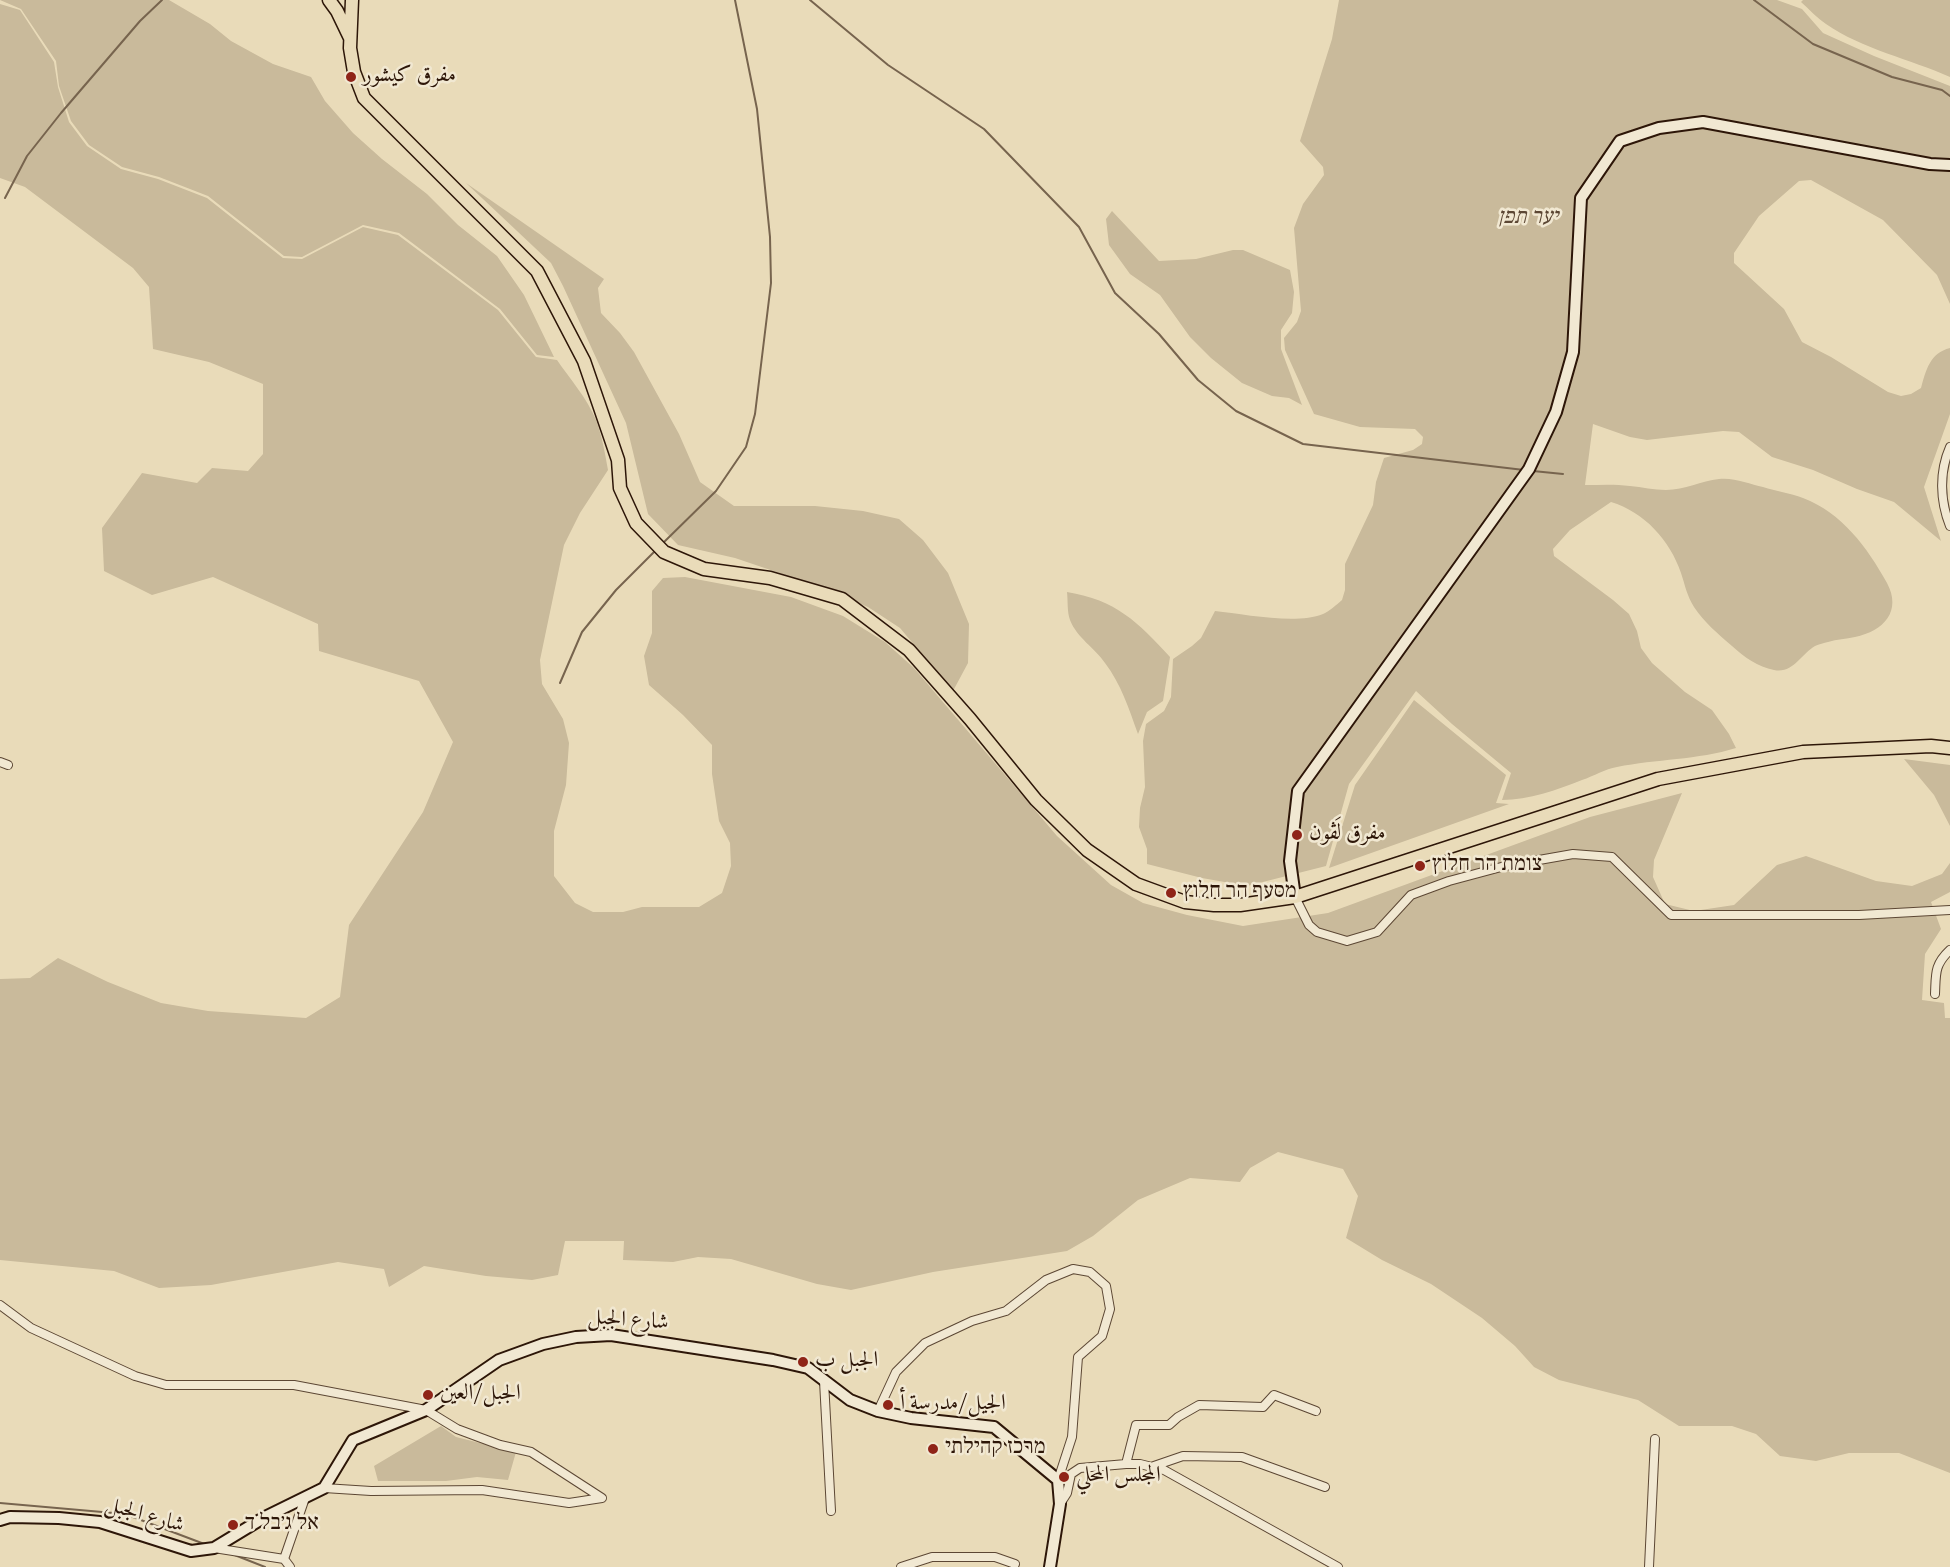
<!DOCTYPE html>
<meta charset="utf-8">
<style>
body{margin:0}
canvas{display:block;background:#e9dbb9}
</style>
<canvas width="1950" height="1567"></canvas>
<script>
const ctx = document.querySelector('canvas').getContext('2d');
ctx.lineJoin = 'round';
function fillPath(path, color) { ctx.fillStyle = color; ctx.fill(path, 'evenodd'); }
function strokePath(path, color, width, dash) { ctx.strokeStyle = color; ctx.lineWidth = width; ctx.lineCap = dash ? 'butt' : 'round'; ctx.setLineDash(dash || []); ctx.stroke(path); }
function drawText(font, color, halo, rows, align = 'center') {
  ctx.font = font + ' "Sorts Mill Goudy",Amiri,"Frank Ruhl Libre",serif'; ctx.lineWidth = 5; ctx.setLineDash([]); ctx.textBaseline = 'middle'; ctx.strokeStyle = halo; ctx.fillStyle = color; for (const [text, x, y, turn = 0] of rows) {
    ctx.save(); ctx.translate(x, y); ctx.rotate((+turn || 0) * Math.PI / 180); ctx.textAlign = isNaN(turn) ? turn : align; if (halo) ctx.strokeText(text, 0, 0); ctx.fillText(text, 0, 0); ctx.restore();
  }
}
fillPath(new Path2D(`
 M0 0H169L210 24 231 41 273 64 311 77 325 101 353 133 382 159 427 194 458 225 497 256 524 295 554 357 537 355 500 309 399 233 363 225 302 257 284 256 208 196 159 177 122 167 89 145 71 121 59 86 56 61 21 9Z
 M1339 0H1777L1802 9 1823 33 1874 56 1950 86V304L1937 275 1883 220 1811 180 1799 181 1759 216 1734 253V263L1784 309 1802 342 1831 357 1888 392 1901 396 1911 394 1921 388C1926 370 1930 353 1950 348V414L1924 487 1941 541 1894 502 1857 489 1813 470 1772 457 1739 432 1723 431 1647 440 1630 437 1593 424 1585 485C1600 485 1615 484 1630 486 1642 487 1654 490 1666 490 1685 490 1701 481 1719 479 1733 477 1750 484 1763 487 1776 491 1790 493 1803 498 1842 513 1867 547 1887 583 1902 611 1884 631 1855 637 1846 639 1837 639 1828 642 1824 643 1819 644 1815 646 1801 654 1793 674 1774 670 1758 667 1744 657 1732 646 1718 634 1704 622 1694 607 1687 596 1685 585 1681 573 1670 540 1644 512 1611 502L1570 530 1553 549 1554 556 1613 600 1629 614 1637 631 1641 648 1652 663 1685 692 1712 710 1729 734 1736 748C1698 760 1656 759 1617 767 1605 769 1594 776 1582 780 1557 790 1529 800 1502 800L1511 773 1452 724 1416 691 1349 784 1326 866 1247 886 1202 878 1147 864V849L1139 827 1140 808 1145 787 1143 741 1146 724 1164 711 1171 697 1173 659 1192 646 1201 638 1215 611C1244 614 1296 625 1323 614 1330 611 1336 605 1342 600L1345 590V564L1373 505 1376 482 1384 458 1413 450 1422 444 1423 437 1415 429 1360 427 1314 414 1285 350 1284 338 1297 322 1301 311 1294 228 1303 204 1324 175 1323 167 1300 141 1332 39Z
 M1803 0H1950V77C1910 59 1862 49 1826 24 1817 18 1809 9 1801 2Z
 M0 4 20 10 54 62 58 87 69 122 87 146 121 169 158 179 207 198 283 258 302 259 363 227 398 235 498 310 536 357 557 360C570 379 587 398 596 420 602 436 605 453 608 470L580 513 564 545 540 660 542 684 563 719 569 743 566 785 554 831V876L575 903 593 912H623L642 907H699L722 893 731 866 730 843 719 821 712 774V745L683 715 649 685 644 656 652 633V591L663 578 685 577 791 597 843 616 885 642 914 668 1057 836 1111 885 1143 903 1187 915 1243 926 1328 913 1590 817 1682 793 1654 860 1653 877 1665 904 1694 911 1734 905 1777 865 1806 856 1876 881 1912 886 1942 874 1950 863V892L1931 902 1941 929 1925 954 1922 1000 1944 1003 1945 1018H1950V1473L1899 1453H1849L1816 1461 1780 1456 1756 1434 1732 1426H1679L1638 1400 1559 1380 1534 1367 1515 1346 1482 1318 1431 1284 1382 1260 1346 1238 1358 1196 1343 1169 1278 1152 1250 1168 1240 1182 1190 1178 1138 1200 1093 1236 1067 1251 933 1272 851 1290 817 1284 731 1259 698 1257 673 1262 623 1260 624 1241H565L558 1275 532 1280 486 1276 424 1266 389 1287 384 1269 338 1262 211 1285 159 1288 114 1271 0 1260V979L30 978 58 958 108 982 161 1003 208 1011 306 1018 340 997 349 925 423 812 453 742 419 681 319 651 318 624 213 577 152 595 104 571 102 528 142 473 197 483 212 468 248 471 263 454V384L209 362 153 349 149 287 133 268 25 187 0 178Z
 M466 183 604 279 598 288 601 313 620 333 634 352 679 434 700 482 734 506H815L863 511 899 519 923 540 948 573 969 624 968 663 953 691 900 628 868 607 815 585 735 558 678 545 648 514 626 423 563 286 551 263Z
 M1112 211 1159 261 1196 259 1233 250H1243L1290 270 1294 292 1292 313 1281 330V349L1302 405 1289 398 1272 396 1242 383 1211 358 1190 337 1160 295 1130 274 1109 245 1106 219Z
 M1067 592C1116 600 1138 622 1170 657L1163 701 1147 712 1138 734C1129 709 1121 684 1105 663 1095 648 1077 638 1070 620 1067 612 1068 601 1067 592Z
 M1414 700 1506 775 1496 803 1509 804 1329 868 1355 785Z
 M1904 759 1950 765V826L1934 795Z
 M441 1426 456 1437 516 1452 508 1480 477 1477 446 1481H378L374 1466Z`), '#c9ba9b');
strokePath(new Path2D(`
 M810 0 888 65 984 129 1079 227 1115 293 1159 334 1198 380 1236 411 1303 444 1524 470
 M1754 0 1813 44 1892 77 1942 90 1950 96
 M5 198 27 156 61 113 140 21 162 0
 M1533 471 1563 474
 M661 545 716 491 746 447 755 414 771 283 770 237 757 109 735 0
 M560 683 582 632 616 590 655 551
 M0 1503 125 1514 207 1545
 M232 1554 265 1567`), '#77644e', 2);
const street = new Path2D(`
 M1950 447C1939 472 1940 501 1950 526
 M0 762 8 765
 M1295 897 1309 925 1317 932 1347 941 1377 932 1411 895 1449 881 1505 866 1573 854 1612 857 1671 915H1859L1950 910
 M1935 994C1936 974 1934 965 1950 950
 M0 1305 31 1328 135 1376 166 1385H294L426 1410 457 1429 500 1445 531 1452 602 1498 569 1503 482 1490 371 1491 324 1488
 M824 1381 831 1511
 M878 1411 896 1372 925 1343 972 1321 1006 1311 1046 1280 1073 1269 1090 1272 1106 1286 1110 1309 1102 1336 1078 1357 1072 1437 1058 1480
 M1126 1464 1136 1425H1169L1178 1417 1199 1405 1263 1407 1274 1395 1316 1411
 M1151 1467 1183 1456 1242 1457 1325 1487
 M1060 1504 1067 1493 1071 1474 1080 1468 1126 1464H1140L1164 1470 1338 1567
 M214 1548 284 1559
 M290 1567 284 1559 305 1498
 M901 1567 932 1557H995L1015 1564
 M1649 1567 1655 1439`);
const secondary = new Path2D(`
 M1295 897 1290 861 1298 791 1529 469 1556 412 1573 352 1581 198 1620 141 1659 128 1703 122 1930 164 1950 165
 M0 1520 10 1517 59 1518 100 1522 191 1551 214 1548 265 1517 324 1488 353 1440 426 1410 499 1360 543 1344 576 1337 611 1335 773 1360 808 1368 850 1400 878 1411 911 1418 994 1427 1058 1480 1060 1504 1050 1567`);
const primary = new Path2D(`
 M329 0 337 11 350 38
 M352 0 350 48 354 72 364 98 537 271 584 361 618 460 620 488 636 523 664 552 704 569 770 578 842 599 909 650 970 719 1036 800 1087 850 1136 884 1185 902 1214 905H1240L1295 897 1658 779 1803 752 1931 746 1950 748`);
strokePath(street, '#5c4734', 10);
strokePath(secondary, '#2d1608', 14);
strokePath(primary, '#2d1608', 15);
strokePath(street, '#f1e8d2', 8);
strokePath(secondary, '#f1e8d2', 10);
strokePath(primary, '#e9dbb9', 12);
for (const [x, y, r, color] of [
 [351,77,6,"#8f2418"],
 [1297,835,6,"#8f2418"],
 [1420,866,6,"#8f2418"],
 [1171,893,6,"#8f2418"],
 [803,1362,6,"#8f2418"],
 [428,1395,6,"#8f2418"],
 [888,1405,6,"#8f2418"],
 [933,1449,6,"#8f2418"],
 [1064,1477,6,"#8f2418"],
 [233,1525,6,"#8f2418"]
]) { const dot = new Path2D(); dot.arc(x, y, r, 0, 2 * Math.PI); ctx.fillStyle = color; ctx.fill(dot); strokePath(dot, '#f1e8d2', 2); }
drawText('22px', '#2d1608', '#f1e8d2', [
 ["مفرق كيشور",363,77],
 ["مفرق لَڤون",1309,835],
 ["צומת הר חלוץ",1432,866],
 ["מסעף הר חלוץ",1183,893],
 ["الجبل ب",815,1362],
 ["الجبل/العين",440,1395],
 ["الجيل/مدرسة أ",900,1405],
 ["מרכז קהילתי",945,1449],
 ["المجلس المحلي",1076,1477],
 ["אל ג׳בל ד",245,1525]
], 'left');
drawText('italic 22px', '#5c4734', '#f1e8d2', [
 ["יער תפן",1528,219]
]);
drawText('22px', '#2d1608', '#f1e8d2', [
 ["شارع الجبل",628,1322,4],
 ["شارع الجبل",144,1517,16]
]);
</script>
